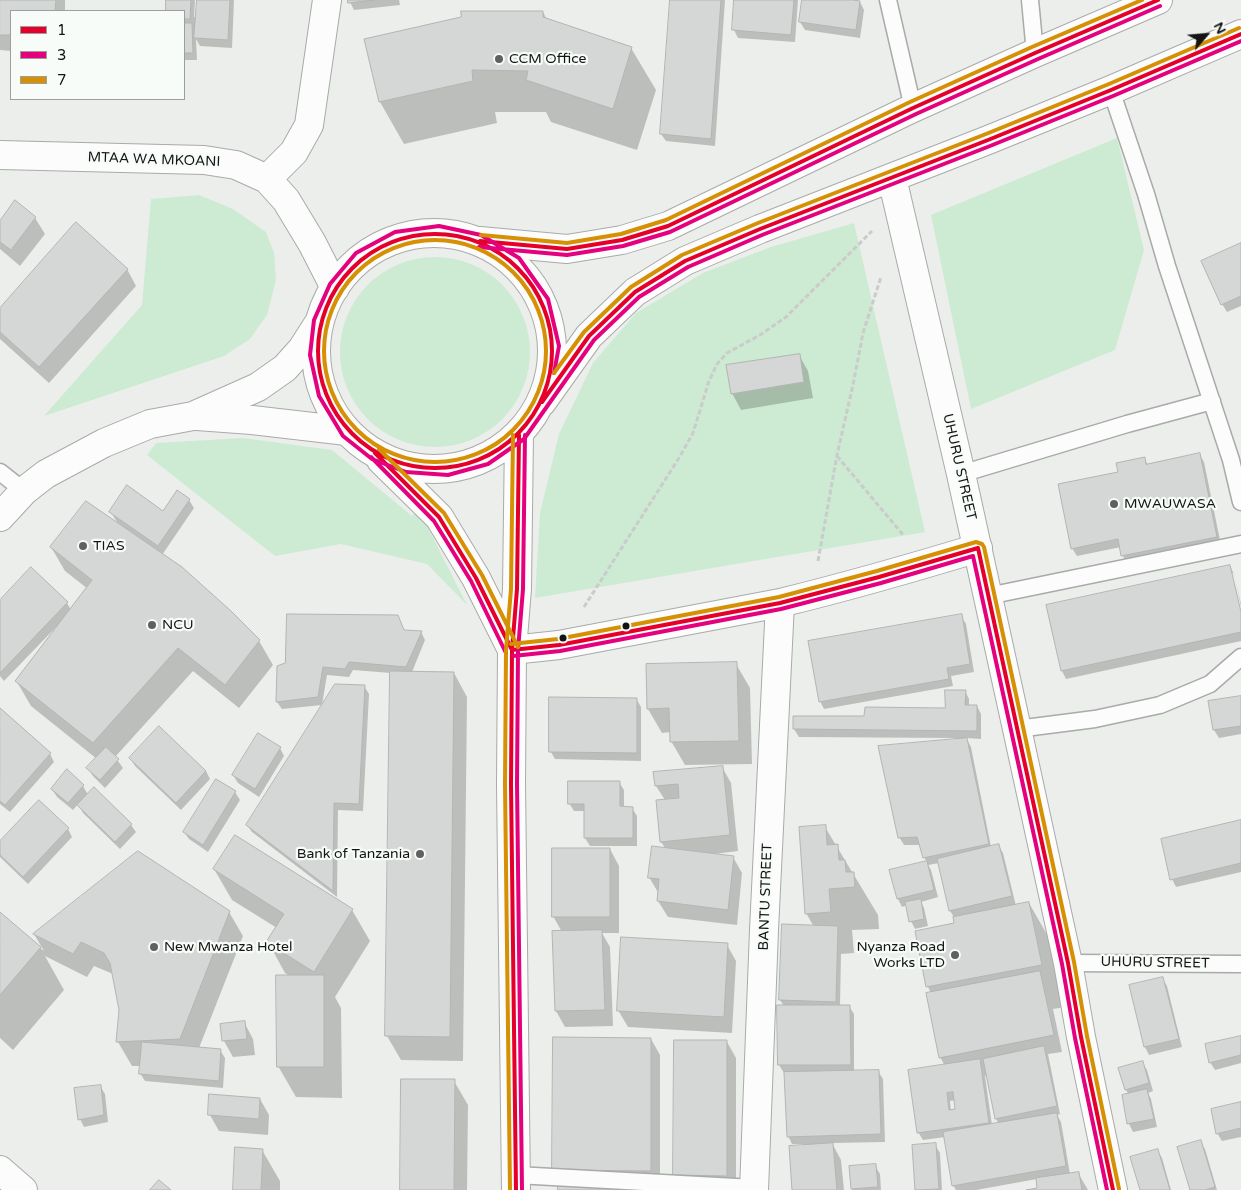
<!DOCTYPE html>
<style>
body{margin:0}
#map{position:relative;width:1241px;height:1190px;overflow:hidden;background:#ebeeeb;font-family:"Varela Round",sans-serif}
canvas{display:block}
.legend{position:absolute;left:10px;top:10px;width:175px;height:90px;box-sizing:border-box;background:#f7fcf8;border:1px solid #9c9f9c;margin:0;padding:6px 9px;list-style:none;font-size:15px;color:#131413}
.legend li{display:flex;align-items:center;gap:10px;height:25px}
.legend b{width:25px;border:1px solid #9c9f9c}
.north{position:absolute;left:1181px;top:10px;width:50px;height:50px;-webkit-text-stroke:4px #f7fcf8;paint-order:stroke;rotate:63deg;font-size:14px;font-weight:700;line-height:20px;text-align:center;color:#131413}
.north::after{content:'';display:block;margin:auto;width:18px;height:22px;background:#131413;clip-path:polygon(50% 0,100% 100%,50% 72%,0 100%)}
</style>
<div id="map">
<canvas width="1241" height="1190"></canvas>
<ul class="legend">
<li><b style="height:6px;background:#e4002b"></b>1</li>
<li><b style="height:6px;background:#e5007d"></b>3</li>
<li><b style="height:6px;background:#d59003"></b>7</li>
</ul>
<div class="north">N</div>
</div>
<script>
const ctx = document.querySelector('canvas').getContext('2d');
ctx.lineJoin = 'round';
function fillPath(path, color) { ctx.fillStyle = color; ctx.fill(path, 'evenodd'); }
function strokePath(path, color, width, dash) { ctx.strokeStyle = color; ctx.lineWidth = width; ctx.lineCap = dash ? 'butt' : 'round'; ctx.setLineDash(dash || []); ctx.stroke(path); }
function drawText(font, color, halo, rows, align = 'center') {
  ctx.font = font + ' "Varela Round",sans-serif'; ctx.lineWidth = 4.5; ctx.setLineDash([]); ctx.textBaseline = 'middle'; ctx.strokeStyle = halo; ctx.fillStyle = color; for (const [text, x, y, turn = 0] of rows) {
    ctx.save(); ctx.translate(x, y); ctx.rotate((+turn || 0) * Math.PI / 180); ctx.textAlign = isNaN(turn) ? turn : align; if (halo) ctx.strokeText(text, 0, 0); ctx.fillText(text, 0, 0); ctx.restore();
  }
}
fillPath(new Path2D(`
 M1117 138 1144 250 1115 350 971 409 931 215Z
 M199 195 233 209 266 232 274 253 276 280 267 315 250 339 224 356 44 416 142 305 151 199Z
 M854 223 925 532 535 598 540 513 559 434 593 363 636 313 703 273 771 247Z
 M340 352a95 95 0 1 1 190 0a95 95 0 1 1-190 0Z
 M243 438 332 450 412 516 418 508 467 605 427 564 341 544 275 556 147 455 156 443Z`), '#cdebd2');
fillPath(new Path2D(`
 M0 0H65V11H11V51L0 50Z
 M167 0H195L194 17H197L198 0H234L232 48 200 46 196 39 197 60H184V11H167Z
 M349 0H399L400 5 354 10Z
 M671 0H725L715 146 666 141 661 134Z
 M736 0H798L795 42 738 38 734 30Z
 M804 0H845L860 2 864 10 860 38 805 30 800 22Z
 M543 12 547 20 631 48 656 90 637 150 551 122 546 112H495L497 123 404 144 380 102 366 40Z
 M16 202 35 218 45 234 20 266 0 249V223Z
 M1241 244V306L1227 312 1222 304Z
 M127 269 136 286 49 383 0 339V310Z
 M799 355 808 371 813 398 741 410 732 393Z
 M1199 454 1204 462 1221 545 1127 564 1123 556 1121 547 1077 556 1072 548 1119 473 1144 458 1148 465Z
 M189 500 194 508 162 555 259 641 273 665 239 708 193 671 115 757 123 768 105 788 93 776 88 768 97 759 31 706 17 682 59 626 58 625 4 681 0 676V602L67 603 71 610 88 589 65 571 51 547 118 524 111 512 163 513Z
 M1230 566 1234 574 1241 604V607L1234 573H1231L1241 618V641L1066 679 1062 671Z
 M961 616 966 624 974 672 951 676 953 686 824 709 820 701Z
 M404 631 421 632 425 640 412 672 454 673 467 697 463 1061 401 1060 387 1036 391 673 353 670 349 677 327 675 322 705 282 709 277 702 278 667Z
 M736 664 750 688 752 764 685 765 671 741V732L662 733 648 709Z
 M364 686 369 694 363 811 338 810 337 897 252 832 247 825Z
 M965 691 969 699V706H977L981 714V739L966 738 971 747 991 847 998 845 1003 853 1016 906 1029 903 1053 945 1066 1007 1053 1009 1062 1052 1048 1054 1060 1114 1057 1115 1061 1122 1070 1174 1078 1173 1088 1190H1034L1039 1189 1037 1179 976 1190H956L953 1185 945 1137 923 1140 918 1132 945 1066 940 1057 931 993 928 987 916 932 956 924 954 917 950 911 939 863 928 865 931 870 938 897 921 902 924 908 928 926 915 929 911 921 907 905 902 907 898 899 891 871 927 862 924 857 920 845H904L899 837 955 740V738L799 737 794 729 865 718 946 709ZM985 1076H987L996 1119 999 1124 992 1125ZM956 1100 957 1110 951 1111 950 1101Z
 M1241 698V734L1219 738 1214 730 1209 702Z
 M637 700 641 707V761L555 759 551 752Z
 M0 710 50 754 54 762 10 812 0 804Z
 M280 748 284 756 259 797 238 783 233 775Z
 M130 758 206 771 210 779 181 810 135 766Z
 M722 767 731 783 738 851 714 854 733 857 742 873 737 925 668 917 658 901 659 894 649 877 666 849 661 842 665 800 656 786Z
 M216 780 235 792 240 800 208 852 189 839 184 832Z
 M619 782 624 790V808H632L637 816V846H590L585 838V811H574L569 803Z
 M83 786 88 795 131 825 136 832 120 849 83 813 78 804 73 810 57 797 52 789Z
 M1241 822V872L1176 887 1172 879Z
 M825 827 878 915 879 929 852 930 854 953 841 954 840 1006H849L854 1014V1072L878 1071 883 1079 885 1142 832 1143 841 1160 844 1190H794L806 1144H792L788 1136 785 1073H784L779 1065 784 1006 780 1000 814 927 806 913Z
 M68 829 72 837 28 884 0 857V843Z
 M610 849 619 866V933H602L610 947 613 1026 565 1027 556 1011 562 932 553 916Z
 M214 869 352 910 370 941 335 997 341 1008 342 1098 296 1097 278 1066 291 977 285 973 268 942 277 928 232 900Z
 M229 912 243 936 199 1048 220 1050 225 1058 223 1088 145 1081 140 1073 141 1066H132L118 1042 120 1010 113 974 94 966 87 977 45 956 64 990 13 1050 0 1038V914L44 951 34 934Z
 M727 945 736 961 732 1033 628 1027 618 1010Z
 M1162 978 1167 986 1182 1047 1149 1055 1145 1047 1130 986Z
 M244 1022 253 1039 255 1055 233 1057 224 1041Z
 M1241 1037V1063L1215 1070 1210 1062Z
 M651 1039 660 1055V1187H640L642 1190H559L564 1188 554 1170Z
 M727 1042 736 1058V1190H683L674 1175Z
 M1142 1063 1147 1070 1153 1091 1148 1093 1151 1099 1157 1127 1133 1132 1129 1124 1123 1096 1129 1095 1126 1090 1120 1069Z
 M454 1081 468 1105 467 1190H401Z
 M100 1086 105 1094 108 1122 84 1127 80 1119Z
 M260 1099 269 1115 268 1135 219 1131 210 1115Z
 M1241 1104V1137L1222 1141 1217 1133Z
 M1200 1142 1205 1149 1217 1190H1192Z
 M935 1145 940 1153 942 1190H916L914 1146Z
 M262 1150 280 1181V1190H234Z
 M1157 1150 1162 1158 1171 1190H1141Z
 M875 1166 880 1174 881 1190H852L850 1168Z`), '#0003');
const building = new Path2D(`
 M0 0H56L55 11H11V35H0Z
 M166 0H191L190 19H184V11H166Z
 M197 0H230L228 40 194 38Z
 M348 0H375L348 3Z
 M670 0H721L711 139 660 134Z
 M734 0H794L791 35 732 30Z
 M802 0H853L860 1 856 30 799 22Z
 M461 11H543V17L632 47 613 109 526 80 528 71 472 70 473 81 379 102 364 39 461 17Z
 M184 23H192L193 53H184Z
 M15 200 36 217 11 250 0 242V221Z
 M76 222 128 269 39 367 0 332V308Z
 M1241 243V296L1221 305 1201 261Z
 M800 354 804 382 731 394 726 365Z
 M1200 453 1217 537 1121 556 1118 539 1071 549 1058 484 1118 472 1116 463 1145 457 1146 464Z
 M127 485 163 511 177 490 190 499 158 546 109 512Z
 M86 501 182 567 231 611 260 640 225 685 178 648 93 743 15 681 92 580 50 547Z
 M1230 565 1241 612V632L1061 671 1046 605Z
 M31 567 68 602 0 673V600Z
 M287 614 398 615 404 630 422 631 406 667 349 662 345 669 323 667 318 697 276 702 277 666 285 663Z
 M962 614 970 664 947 668 949 679 819 702 808 641Z
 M737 662 739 741 670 742 669 708 647 709 646 664Z
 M390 671 454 672 450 1037 385 1036Z
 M335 684 365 685 359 804 334 803 333 891 246 825Z
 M945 690H966L965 705H977V731L793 729V716H864L865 707 945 708Z
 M1241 696V726L1213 730 1208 701Z
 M549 697 637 698V753L549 752Z
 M0 708 51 753 5 805 0 801Z
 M159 726 206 771 176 803 129 758Z
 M258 733 281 747 255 789 232 775Z
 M967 738 989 844 923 858 917 837 898 838 878 746Z
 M106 747 119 759 100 780 86 768Z
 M723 766 730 835 660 842 656 800 679 798 678 784 655 786 653 772Z
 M67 769 84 785 68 803 51 789Z
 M216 779 236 791 203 845 183 832Z
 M568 781H620V806L633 807V838H584V804H568Z
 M94 787 132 824 115 842 77 805Z
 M39 800 69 828 23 877 0 855V841Z
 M1241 820V863L1170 880 1161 839Z
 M826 825 827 845 838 844 839 860H845L846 872H854L855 887 829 889 831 912 805 914 799 827Z
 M235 835 353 909 314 972 266 942 284 914 213 869Z
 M999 844 1012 896 949 911 937 859Z
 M652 846 734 856 728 910 657 901 659 879 648 878Z
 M552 848H610V917H552Z
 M138 851 230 911 180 1039 116 1042 119 1010 110 963 104 953 81 942 73 954 33 934Z
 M927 861 934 890 897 899 889 870Z
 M921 899 924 919 909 922 905 902Z
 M1029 902 1042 965 926 987 915 931 954 923 953 917Z
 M0 912 41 947 0 995Z
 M782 924 838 926 836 1002 779 1000Z
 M602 930 605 1010 555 1011 552 931Z
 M621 937 728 943 724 1017 617 1011Z
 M1040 971 1054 1035 939 1058 926 993Z
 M276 975H324V1067H277Z
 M1163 977 1179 1039 1144 1047 1129 985Z
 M777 1005H850L851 1065H778Z
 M245 1021 247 1039 222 1041 220 1024Z
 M1241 1036V1055L1209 1063 1205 1044Z
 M553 1037 651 1038V1171L552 1170Z
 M674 1040H727V1176L673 1175Z
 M142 1042 221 1049 219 1081 139 1074Z
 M1044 1046 1057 1106 995 1119 983 1059Z
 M980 1059 989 1123 917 1133 908 1070ZM953 1092 955 1109 949 1110 947 1093Z
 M1143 1061 1149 1083 1125 1090 1118 1068Z
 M879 1070 881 1134 787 1137 784 1072Z
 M401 1079H455L454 1190H400Z
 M101 1085 104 1115 78 1120 74 1088Z
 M1147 1089 1154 1119 1127 1124 1122 1095Z
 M209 1094 260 1098 259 1119 208 1115Z
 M1241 1102V1128L1216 1134 1211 1109Z
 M1057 1113 1066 1166 952 1186 943 1132Z
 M1201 1140 1215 1187 1205 1190H1190L1177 1147Z
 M833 1143 837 1190H792L789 1146Z
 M936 1143 939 1189 915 1190 912 1145Z
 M235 1147 263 1149 261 1190H233Z
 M1158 1149 1170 1190H1140L1130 1157Z
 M876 1164 878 1187 851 1189 849 1166Z
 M1079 1172 1082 1190H1026L1037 1188 1036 1178Z
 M159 1180 171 1190H150Z
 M558 1186 641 1187V1190H558Z`);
fillPath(building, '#d5d6d6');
strokePath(building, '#b3b4b4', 1);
const service = new Path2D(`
 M888 0 913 108
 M1030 0 1035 53
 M1111 90 1146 194 1167 266 1231 460 1241 502
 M0 472 24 491
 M961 474 1127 424 1212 401
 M988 596 1241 544
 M1017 729 1095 719 1160 705 1210 684 1241 657
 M1068 963 1241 964
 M516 1175 754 1188`);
const minor = new Path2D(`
 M0 155 204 160 236 165 267 179 286 200 312 243 335 288
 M267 179 294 152 309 125 327 0
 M512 650 559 645 780 603C846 587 912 568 978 548
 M754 1190 764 930 780 603`);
const tertiary = new Path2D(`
 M892 178 961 474 1017 729 1068 963 1081 1037 1113 1190`);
const secondary = new Path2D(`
 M0 1170 23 1190`);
const primary = new Path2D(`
 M480 241 567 249 622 240 668 226 913 108 1035 53 1158 0
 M542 402 589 336 635 292 685 261 760 229 988 140 1111 90 1241 34`);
const trunk = new Path2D(`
 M316 351a118 118 0 1 1 236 0a118 118 0 1 1-236 0Z
 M197 416 252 420 347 431
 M381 460 439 517 476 578 512 650
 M0 517 24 491 46 474 104 443 150 424 193 416 258 387 285 368 302 349 318 324
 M516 1190 511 784 512 650 517 589 519 435`);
strokePath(service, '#a8aba8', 19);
strokePath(minor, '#a8aba8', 30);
strokePath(tertiary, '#a8aba8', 30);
strokePath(secondary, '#a8aba8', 30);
strokePath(primary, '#a8aba8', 30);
strokePath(trunk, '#a8aba8', 30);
strokePath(new Path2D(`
 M837 456 904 536
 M818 561 837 455 853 385 863 333 881 277
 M584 607 679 458 693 433 709 381 717 364 727 353 760 335 786 317 872 231`), '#cacbca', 3, [5, 2.5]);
strokePath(service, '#fcfcfc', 16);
strokePath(minor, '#fcfcfc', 28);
strokePath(tertiary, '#fcfcfc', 28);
strokePath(secondary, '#fcfcfc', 28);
strokePath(primary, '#fcfcfc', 28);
strokePath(trunk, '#fcfcfc', 28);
strokePath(new Path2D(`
 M318 351a117 117 0 1 1 234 0a117 117 0 1 1-234 0Z
 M480 241 567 249 622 240 668 226 913 108 1035 53 1158 0
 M542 402 589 336 635 292 685 261 760 229 988 140 1111 90 1241 34
 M375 453 439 517 476 578 512 650
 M512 650 559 645 780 603 879 577 978 548 1068 963 1081 1037 1113 1190
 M516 1190 511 784 512 650 517 589 519 435`), '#e4002b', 4);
strokePath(new Path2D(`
 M479 247 567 255 623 246 670 232 916 114 1038 59 1160 6
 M554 373 559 346 548 299 519 258 481 235 439 226 395 232 356 253 330 284 314 320 310 355 319 396 343 436 372 459 406 472 448 475 488 464 524 439 594 340 639 297 688 267 762 235 990 146 1113 96 1241 41
 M371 457 434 521 471 581 506 653
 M513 656 560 651 781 609 881 583 973 556 1062 964 1075 1038 1107 1190
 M522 1190 517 784 518 650 523 589 525 435`), '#e5007d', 4);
strokePath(new Path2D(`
 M481 235 567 243 621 234 666 220 910 102 1032 47 1142 0
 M324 351a111 111 0 1 1 222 0a111 111 0 1 1-222 0Z
 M554 373 584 332 631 287 682 255 758 223 986 134 1109 84 1239 28
 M379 449 444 513 482 575 518 647
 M511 644 558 639 779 597 877 571 976 542 982 544 984 547 1074 962 1087 1036 1119 1189
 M510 1190 505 784 506 650 511 589 513 435`), '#d59003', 4);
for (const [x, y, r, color] of [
 [499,59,5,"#5f605f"],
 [1114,504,5,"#5f605f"],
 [83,546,5,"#5f605f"],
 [152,625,5,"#5f605f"],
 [626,626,4.5,"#131413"],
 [563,638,4.5,"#131413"],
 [420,854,5,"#5f605f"],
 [154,947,5,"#5f605f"],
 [955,955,5,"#5f605f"]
]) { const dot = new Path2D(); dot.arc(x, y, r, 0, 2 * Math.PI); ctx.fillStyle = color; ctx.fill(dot); strokePath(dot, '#f7fcf8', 2); }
drawText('14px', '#131413', '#f7fcf8', [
 ["CCM Office",509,59],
 ["MWAUWASA",1124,504],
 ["TIAS",93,546],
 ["NCU",162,625],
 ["Bank of Tanzania",410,854,"right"],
 ["New Mwanza Hotel",164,947],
 ["Nyanza Road",945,947,"right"],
 ["Works LTD",945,963,"right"]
], 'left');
drawText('14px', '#131413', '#f7fcf8', [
 ["MTAA WA MKOANI",154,160,2],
 ["UHURU STREET",959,467,77],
 ["BANTU STREET",766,897,-88],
 ["UHURU STREET",1155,963,1]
]);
</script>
